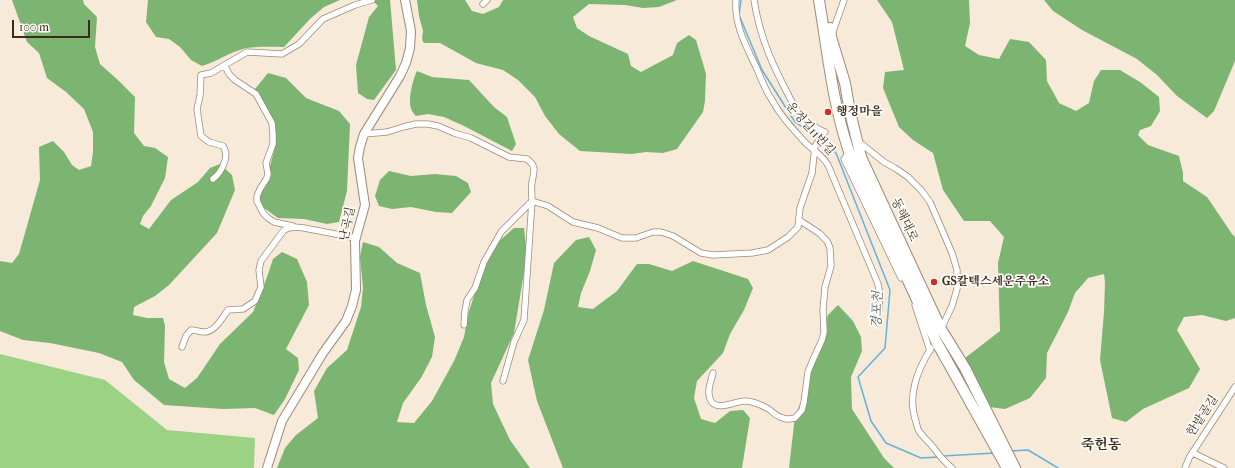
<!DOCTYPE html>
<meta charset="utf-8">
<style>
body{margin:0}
#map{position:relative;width:1235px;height:468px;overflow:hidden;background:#f8ead8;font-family:"IM FELL French Canon",serif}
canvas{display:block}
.scale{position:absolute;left:12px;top:20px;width:78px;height:18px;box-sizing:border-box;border:2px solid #3b2a1e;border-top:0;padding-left:5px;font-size:12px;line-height:14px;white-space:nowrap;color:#3b2a1e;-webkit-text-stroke:3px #fdfcf7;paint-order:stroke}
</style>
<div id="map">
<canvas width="1235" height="468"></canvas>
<div class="scale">100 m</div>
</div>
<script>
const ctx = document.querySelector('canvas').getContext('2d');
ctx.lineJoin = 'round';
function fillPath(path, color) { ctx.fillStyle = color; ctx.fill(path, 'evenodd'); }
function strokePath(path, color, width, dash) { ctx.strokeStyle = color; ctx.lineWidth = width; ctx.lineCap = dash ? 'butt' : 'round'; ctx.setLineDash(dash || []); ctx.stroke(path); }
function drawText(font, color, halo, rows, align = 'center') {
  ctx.font = font + ' "IM FELL French Canon","Noto Serif KR",serif'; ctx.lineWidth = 3.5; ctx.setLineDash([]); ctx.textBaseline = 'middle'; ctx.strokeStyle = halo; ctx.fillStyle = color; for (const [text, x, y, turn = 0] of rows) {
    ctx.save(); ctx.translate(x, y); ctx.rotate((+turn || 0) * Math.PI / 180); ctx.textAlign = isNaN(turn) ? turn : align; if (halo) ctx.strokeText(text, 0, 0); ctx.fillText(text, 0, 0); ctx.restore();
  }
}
fillPath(new Path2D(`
 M0 354 105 380 167 430 255 438 254 468H0Z`), '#9bd284');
fillPath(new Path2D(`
 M12 0H83L84 4 97 17 95 47 100 64 119 81 135 97 134 133 144 146 155 148 168 157 165 178 151 206 143 216 140 224 149 229 171 200 198 182 210 168 220 164 232 175 235 190 217 233 169 285 155 296 134 307 133 315 147 318H163L165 326 164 362 169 379 185 388 197 378 220 344 253 312 267 277 273 259 282 252 297 259 307 282 309 305 286 349 298 358 299 370 285 399 274 415 255 408 223 409 164 405 134 380 122 362 99 353 50 343 23 340 0 331V261L12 263 19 254 40 180 39 147 53 141 64 152 72 165 79 170 91 166 93 152V132L84 109 66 92 47 78 39 53 27 42Z
 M148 0H340L324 7 310 19 284 47C273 47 254 46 243 49 228 53 216 62 202 66L191 60 180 47 169 39 156 37 146 22Z
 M372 0H390L396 70 374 100 367 99 358 93 356 65 369 17 378 6Z
 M417 0H465L472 11 483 14 499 7 503 0H677L659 7 643 8 625 5 589 4 573 17 577 28 589 36 628 54 631 66 641 72 673 55 677 43 689 35 696 40 706 74 705 101 703 112 677 149 663 153 646 152 632 154 580 151 559 134 545 116 535 97 518 80 503 70 476 63 440 43H425L423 42 422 38 423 31 419 16Z
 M877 0H969L970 23 965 46 979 55 999 59 1010 39 1029 42 1046 60 1047 81 1059 103 1076 111 1089 103 1094 81 1101 70H1120L1140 82 1159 97 1160 111 1151 126 1140 130 1138 135 1148 145 1179 156 1183 173V181L1207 197 1232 234 1235 237V318L1226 321 1202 315 1184 317 1177 330 1200 369 1189 388 1143 409 1126 422 1112 418 1100 360 1104 312 1105 282 1104 274 1088 278 1075 293 1068 312 1047 353 1046 378 1030 398 1005 409 989 407 965 358 1000 331 998 263 1004 237 990 221H964L943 190 933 153 913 140 899 127 883 88 885 72 904 70 892 22Z
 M1044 0H1235V61L1214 111 1207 118 1177 96 1157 75 1137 59 1082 30 1053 11Z
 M417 71 432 77 469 80 494 107 507 117 516 144 512 151 464 126 444 117 428 114 416 116C414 114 411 110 411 108 408 99 413 79 417 71Z
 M268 73 286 78 306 98 339 111 350 124 347 191 339 222 327 224 304 219 278 218 257 203 269 170 276 143 269 116 257 97 255 89Z
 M389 171 411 176 435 174 456 176 468 183 471 192 452 213 436 212 411 207 392 209 379 206 375 196 380 180Z
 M514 228H524L527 254 514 333 491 383 493 404 510 440 530 468H277L285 448 296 435 318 418 314 391 327 368 347 350 361 307 363 288 360 257 363 242 379 247 397 263 420 273 426 305 435 337 432 357 421 378 403 403 397 422 414 423 432 401 454 361 464 337 469 311 486 260 498 242Z
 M589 237 596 250 590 271 581 293 578 307 593 309 617 291 637 264H649L672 271 693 261 748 279 753 288 744 310 730 334 723 353 697 381 694 398 701 419 715 423 730 411 743 410 750 418 742 468H563L537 401 528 360 544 310 554 263 576 240Z
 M838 305 853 321 861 337 862 351 851 377 852 409 884 458 894 468H789L795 416 807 388 813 362 822 339 828 315Z`), '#7cb472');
strokePath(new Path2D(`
 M741 0 739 15 762 70 795 122 818 138
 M821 141 836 153 890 290 885 348 858 377 871 421 886 443 921 458 939 457
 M1011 451 1028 450 1058 468
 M943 456 995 453`), '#63b2dd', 1.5);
const street = new Path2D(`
 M736 0C734 24 746 46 756 67 761 78 765 90 772 100 780 115 791 127 802 139 810 149 822 154 828 165L878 284 880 295 878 319
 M483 4 487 0
 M832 34 844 0
 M225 66 229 74 235 80 256 94 272 123 273 135V144L266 163 268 174 267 178 260 189 257 196V201L263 213 268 218 274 222 293 226
 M364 134 387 132 403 127 416 124H428L438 126 454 133 471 138 509 157 527 159C537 167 534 171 532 182 531 188 532 195 532 201L524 320 514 342 503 381
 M859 142 884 162 895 168 908 177 921 190 930 202 952 253 957 270V289L952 306 941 329
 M849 152 844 159 901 278
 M213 179C222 172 230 156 223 146L209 142 201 136 197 109 200 96 201 75 211 73 247 52 282 54 299 44 323 19 355 5 372 0
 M532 201 548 206 573 222 598 228 622 238H636L653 232H661L673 236 701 253 713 255 752 253 768 250 788 237 798 227 800 208 812 173 815 146 825 132C823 131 819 130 817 128 807 123 797 112 792 102 774 68 760 39 754 0
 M915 305 930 351
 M464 325 465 311 467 300 475 288 484 262 496 241 501 232 532 201
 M182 347 186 336 191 330C196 330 200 332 204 332 215 332 222 318 228 310L243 309 255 301 261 287 259 270 261 261 284 230 289 228 295 227 304 228 356 238
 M931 348C917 371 907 396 916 422 917 425 917 428 919 431 923 437 929 442 933 447 940 456 943 461 952 468
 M713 373C711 381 706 393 711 401 718 412 737 400 746 401 753 401 761 405 767 408 772 411 777 417 783 418 787 420 791 419 795 418L802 410 804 402 808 372 812 362 822 340 824 332 823 310 825 287 831 266 830 248 827 241 819 233 799 220
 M1193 453 1224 468
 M1185 468 1189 458 1235 387`);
const secondary = new Path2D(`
 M267 468 282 421 323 353 346 321 352 306 356 290 355 241 365 205 358 158 360 147 364 134 400 76 406 63 410 48 411 31 405 0`);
const highway = new Path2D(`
 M819 0C828 54 833 109 852 160L936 341 1007 468
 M830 28 831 37 845 83 850 112 861 157 941 329 965 368 1015 468`);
strokePath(street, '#9a8a7b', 7);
strokePath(secondary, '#9a8a7b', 10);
strokePath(highway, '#9a8a7b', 12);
strokePath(street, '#fff', 5.5);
strokePath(secondary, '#fff', 8);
strokePath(highway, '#fff', 10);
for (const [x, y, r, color] of [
 [828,112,4,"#c8321e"],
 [934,282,4,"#c8321e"]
]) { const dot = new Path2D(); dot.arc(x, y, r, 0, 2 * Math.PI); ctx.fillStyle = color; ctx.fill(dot); strokePath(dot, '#fdfcf7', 1.5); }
drawText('bold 12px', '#3b2a1e', '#fdfcf7', [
 ["행정마을",836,112],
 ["GS칼텍스세운주유소",942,282]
], 'left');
drawText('12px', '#3b2a1e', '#fdfcf7', [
 ["운정길11번길",810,129,48],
 ["동해대로",904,220,65],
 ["난곡길",348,224,-78],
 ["한밭골길",1203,416,-57]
]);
drawText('italic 13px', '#495a61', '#fdfcf7', [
 ["경포천",878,310,-88]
]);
drawText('bold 14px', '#3b2a1e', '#fdfcf7', [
 ["죽헌동",1101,446]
]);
</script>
